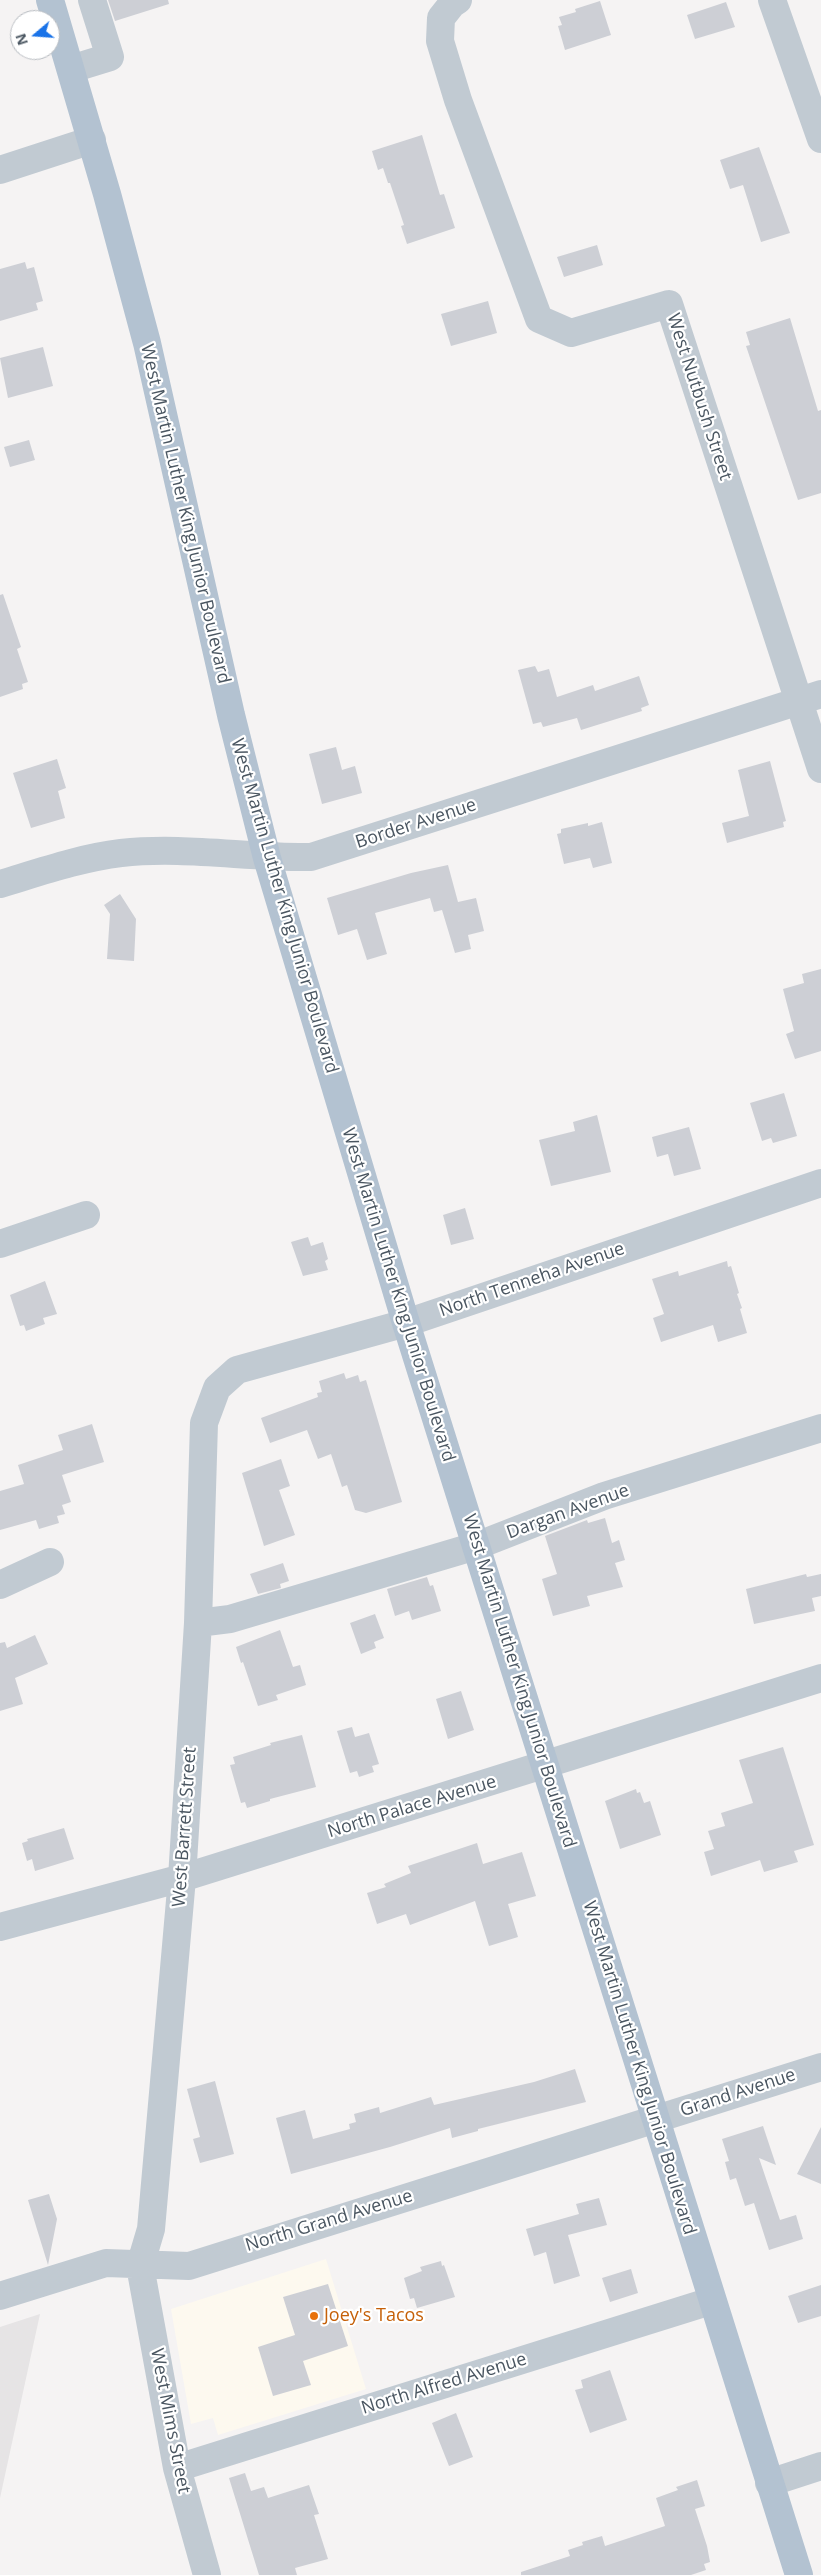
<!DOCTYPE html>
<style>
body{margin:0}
#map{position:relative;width:821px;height:2575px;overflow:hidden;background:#f5f3f3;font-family:"Open Sans",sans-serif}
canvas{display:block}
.north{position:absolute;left:10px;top:10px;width:50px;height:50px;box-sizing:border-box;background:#fff;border:1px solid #b7bbc0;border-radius:50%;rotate:252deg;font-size:14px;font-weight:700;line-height:20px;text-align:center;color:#4a5661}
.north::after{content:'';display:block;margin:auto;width:18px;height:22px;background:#1a73e8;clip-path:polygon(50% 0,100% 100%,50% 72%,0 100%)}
</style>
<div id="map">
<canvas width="821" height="2575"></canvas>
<div class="north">N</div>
</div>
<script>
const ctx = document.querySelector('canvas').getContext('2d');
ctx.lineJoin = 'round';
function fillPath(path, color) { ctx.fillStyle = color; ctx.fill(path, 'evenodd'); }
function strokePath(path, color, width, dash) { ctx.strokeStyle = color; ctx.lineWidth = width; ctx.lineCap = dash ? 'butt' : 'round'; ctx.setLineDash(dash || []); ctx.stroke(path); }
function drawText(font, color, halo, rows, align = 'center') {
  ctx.font = font + ' "Open Sans",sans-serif'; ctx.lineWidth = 4.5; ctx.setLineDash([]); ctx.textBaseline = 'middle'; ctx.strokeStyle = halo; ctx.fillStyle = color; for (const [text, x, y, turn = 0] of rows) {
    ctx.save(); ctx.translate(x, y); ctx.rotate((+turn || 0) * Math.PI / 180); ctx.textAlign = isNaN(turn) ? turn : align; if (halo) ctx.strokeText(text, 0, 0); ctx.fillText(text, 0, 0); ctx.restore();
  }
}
fillPath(new Path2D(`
 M326 2259 366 2389 218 2435 213 2418 191 2424 171 2309Z`), '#fdf9ef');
fillPath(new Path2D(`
 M40 2314 0 2498V2327Z`), '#e6e4e5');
fillPath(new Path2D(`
 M108 0H168L169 4 115 21Z
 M600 1 611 35 565 50 558 26 562 25 559 17 576 12 575 9Z
 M726 2 735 27 695 39 687 15Z
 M422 135 440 195 444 194 455 228 407 244 401 226 404 225 390 183H388L383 168 378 170 372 151Z
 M759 147 790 233 761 242 743 185 730 189 720 160Z
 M597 245 603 265 564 277 557 257Z
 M25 262 27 269 34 267 43 301 36 303 38 310 0 321V269Z
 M488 301 497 333 451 346 441 314Z
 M790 318 818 411 821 410V493L798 500 746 346 750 345 746 332Z
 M43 347 53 386 8 398 0 358Z
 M29 440 35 460 10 467 4 447Z
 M3 594 21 647 17 649 28 682 22 684 23 689 0 697V595Z
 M535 666 538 672 549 669 557 697 593 685 595 691 639 676 649 705 641 708 642 711 581 730 577 718 543 727 541 722 533 724 518 670Z
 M336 747 342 770 355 766 362 793 322 804 309 754Z
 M57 759 66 788 58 791 65 818 31 828 13 773Z
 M770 761 786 821 783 822 784 827 727 843 722 823 749 816 738 770Z
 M602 822 612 863 593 868 590 858 564 864 557 834 561 833V829L588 823V826Z
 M448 865 458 902 476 898 484 931 468 935 471 949 455 953 442 910 434 912 430 898 375 913 387 954 367 960 357 929 338 935 327 898 411 873Z
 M120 894 136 919 134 961 107 959 110 914 104 905Z
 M821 969V1051L795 1059 786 1034 794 1031 783 989 804 983 802 974Z
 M784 1093 797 1136 773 1143 771 1138 762 1141 750 1103Z
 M597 1115 611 1172 551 1186 539 1140 575 1131 573 1122Z
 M689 1127 701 1169 674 1176 668 1154 657 1157 652 1137Z
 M465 1208 474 1239 451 1245 443 1215Z
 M308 1237 311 1246 323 1242 328 1259 325 1261 328 1270 303 1276 291 1242Z
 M727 1261 728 1267 731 1266 739 1293 737 1294 742 1308 740 1309 747 1333 718 1342 713 1325 661 1342 653 1318 664 1314 652 1279 678 1271 679 1276Z
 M45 1281 57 1314 43 1318 45 1324 26 1331 24 1325 20 1326 10 1295Z
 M344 1373 346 1379 358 1375 360 1382 366 1380 402 1502 366 1513 355 1510 347 1485 342 1487 331 1454 318 1459 307 1430 270 1443 261 1418 318 1397 317 1393 322 1392 319 1381Z
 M92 1424 104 1462 62 1475 71 1502 62 1505 65 1514 57 1516 59 1523 39 1529 36 1520 0 1530V1491L24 1484 18 1465 63 1450 58 1435Z
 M281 1459 290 1486 279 1490 295 1535 264 1546 242 1473Z
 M605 1518 612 1543 619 1540 625 1560 615 1563 623 1587 587 1596 590 1606 553 1616 542 1579 557 1574 545 1536 587 1520 588 1523Z
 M283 1563 289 1581 280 1584 281 1588 258 1594 250 1574Z
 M806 1574 807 1577 821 1574V1596L812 1598 815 1611 754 1624 746 1589Z
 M427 1577 430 1586 433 1585 441 1611 412 1620 409 1611 395 1616 387 1589Z
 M375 1614 384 1638 374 1642 376 1648 361 1654 350 1623Z
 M280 1630 293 1667 300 1665 306 1685 276 1695 278 1700 258 1706 243 1662 241 1663 236 1647Z
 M35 1635 48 1664 15 1678 23 1704 0 1711V1643L5 1642 7 1648Z
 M461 1691 474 1730 448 1739 436 1699Z
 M352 1727 355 1737 369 1733 379 1764 372 1766 374 1772 359 1777 357 1771 350 1773 337 1731Z
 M302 1735 316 1787 270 1799V1801L247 1808 245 1802 241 1803 230 1765 235 1764 233 1757 271 1745 270 1743Z
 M783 1747 814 1845 794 1851 798 1862 764 1872 760 1860 711 1876 704 1852 714 1849 708 1831 725 1826 721 1813 753 1803 739 1760Z
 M636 1789 637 1793 640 1792 644 1803 650 1801 661 1835 620 1849 605 1801Z
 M64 1828 74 1859 35 1871 32 1859 27 1861 22 1843 28 1841 27 1839Z
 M477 1843 483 1864 522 1852 536 1896 508 1904 518 1937 489 1946 475 1901 410 1925 406 1914 377 1924 367 1893 386 1887 384 1884 411 1873 408 1866Z
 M575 2069 586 2102 478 2129V2131L452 2138 450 2128 390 2147 291 2174 276 2118 305 2110 313 2139 350 2129 349 2124 356 2122 354 2114 379 2107 380 2113 431 2097 434 2105 534 2082Z
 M215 2081 234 2154 200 2163 193 2139 200 2137 187 2089Z
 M763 2126 776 2165 759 2158 780 2220 796 2215 803 2239 769 2250 754 2203 745 2206 736 2178 730 2180 725 2162 729 2161 722 2139Z
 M821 2127V2184L797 2174Z
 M49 2194 57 2219 48 2265 28 2200Z
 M599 2198 607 2225 568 2235 580 2276 554 2284 546 2252 534 2256 526 2229 579 2214 576 2204Z
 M441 2261 442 2266 444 2265 455 2297 417 2308 414 2298 410 2299 404 2278 422 2271 420 2267Z
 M631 2269 638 2293 610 2302 602 2278Z
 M328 2284 348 2346 303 2361 311 2385 273 2396 258 2347 295 2335 283 2297Z
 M821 2285V2316L798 2323 788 2296Z
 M610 2370 627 2420 590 2433 575 2390 583 2388 581 2380Z
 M456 2413 473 2457 449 2466 432 2423Z
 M245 2473 251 2491 264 2487 268 2498 309 2485 319 2514 314 2515 328 2559 295 2568 297 2575H259L229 2478Z
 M697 2480 705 2506 695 2509 707 2546 710 2562 704 2564 706 2570 691 2575H521V2572L570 2556 568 2550 583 2545 582 2542 602 2536 605 2546 665 2526 656 2498 678 2490 676 2487Z`), '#cdcfd5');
strokePath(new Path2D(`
 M458 0 452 4 441 18 440 41 458 100 539 319 571 333 669 304 821 769
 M772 0 821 139
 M71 69 110 57 92 0
 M0 170 92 140
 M0 884C40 872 80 858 121 853 184 846 249 858 311 857L821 694
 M0 1244 86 1215
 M0 1585 50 1562
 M198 1623 230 1619 476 1546 604 1496 821 1428
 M0 1927 182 1878 821 1678
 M0 2296 106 2263 189 2266 821 2067
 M177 2468 711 2301
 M769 2483 821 2466
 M207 2575 177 2468 140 2266 151 2229 182 1878 198 1623 204 1423 217 1388 237 1370 406 1323 821 1183`), '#c1cad2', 28);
strokePath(new Path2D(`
 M50 0 107 194 147 343 231 715 267 858 406 1323 799 2575`), '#b3c2d1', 28);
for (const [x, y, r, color] of [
 [314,2316,5,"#e8710a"]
]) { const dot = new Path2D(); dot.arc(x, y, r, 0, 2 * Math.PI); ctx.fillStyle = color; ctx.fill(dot); strokePath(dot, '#fff', 2); }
drawText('18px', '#4a5661', '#fff', [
 ["West Nutbush Street",699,397,72],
 ["West Martin Luther King Junior Boulevard",185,514,77],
 ["Border Avenue",416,824,-18],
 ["West Martin Luther King Junior Boulevard",284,906,74],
 ["North Tenneha Avenue",532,1280,-19],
 ["West Martin Luther King Junior Boulevard",398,1295,73],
 ["Dargan Avenue",568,1512,-20],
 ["West Martin Luther King Junior Boulevard",519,1681,73],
 ["North Palace Avenue",412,1807,-17],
 ["West Barrett Street",185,1827,-86],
 ["West Martin Luther King Junior Boulevard",639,2068,73],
 ["Grand Avenue",738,2093,-18],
 ["North Grand Avenue",329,2221,-17],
 ["North Alfred Avenue",444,2384,-17],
 ["West Mims Street",170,2421,79]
]);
drawText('18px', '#c56008', '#fff', [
 ["Joey's Tacos",324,2316]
], 'left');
</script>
